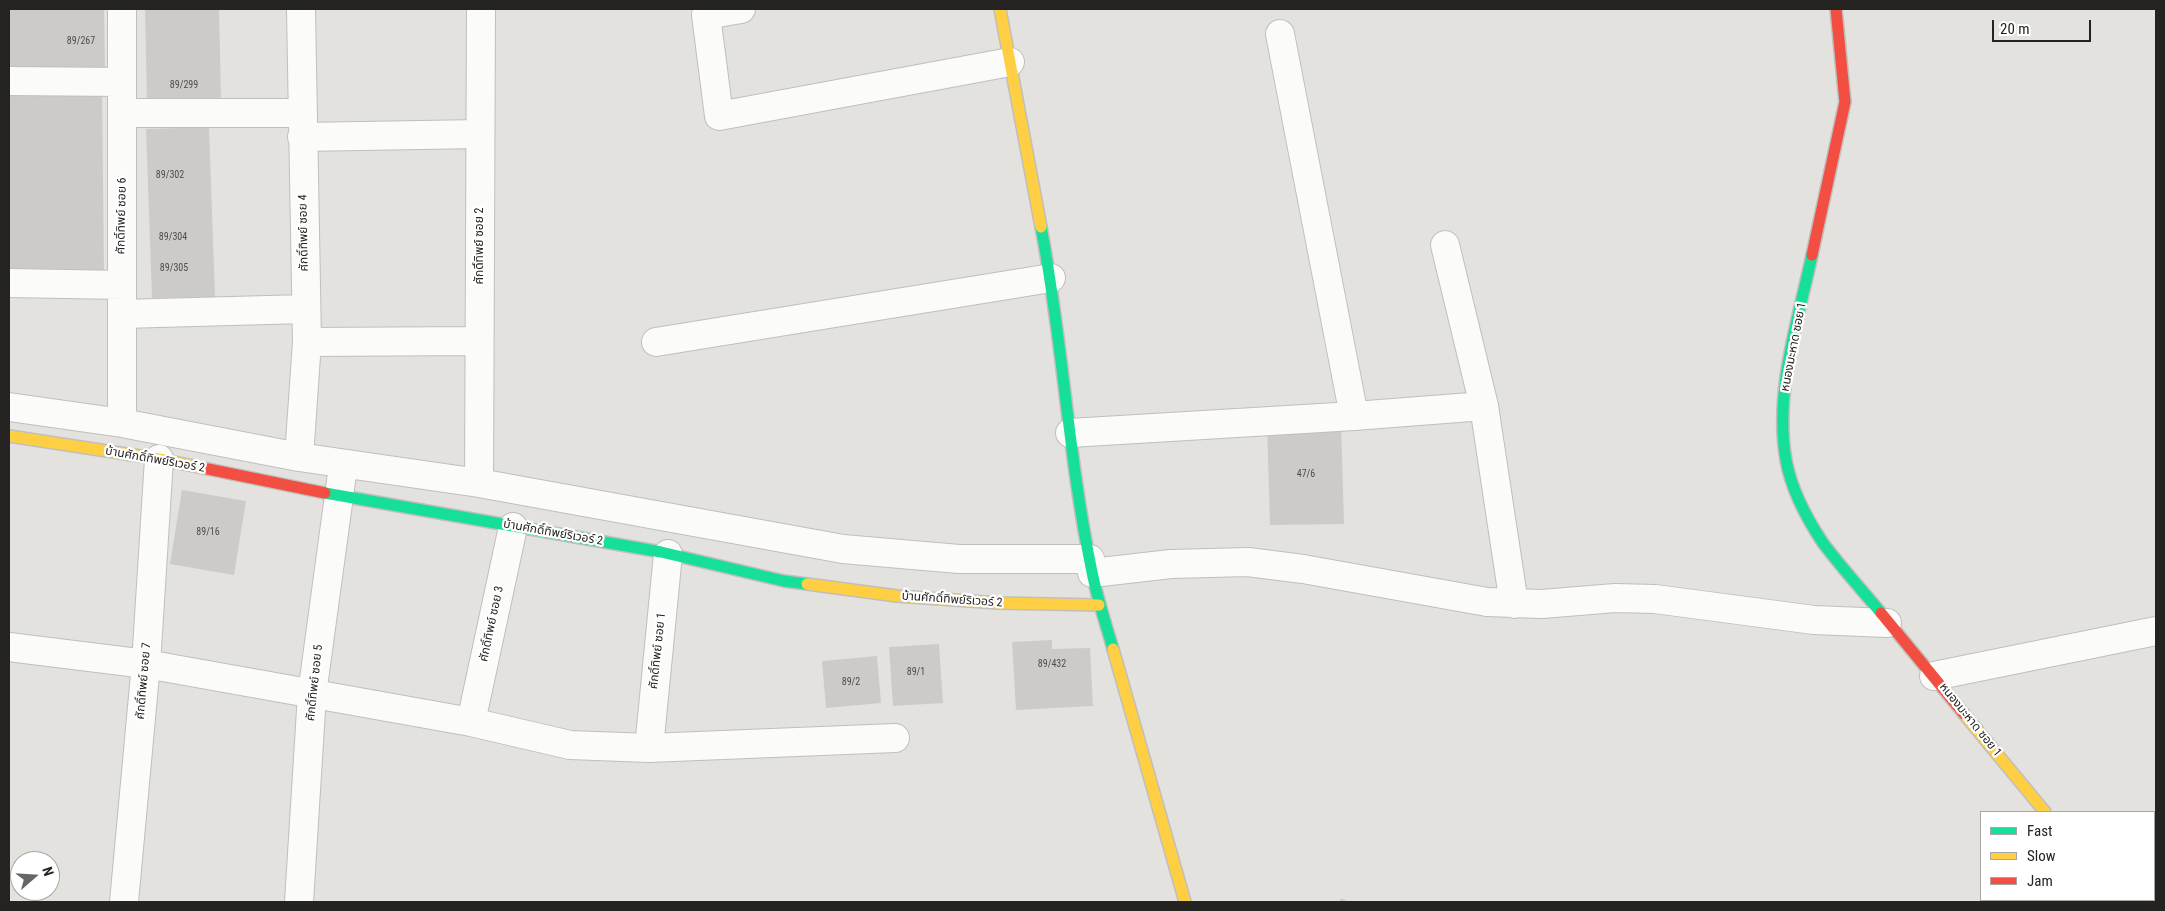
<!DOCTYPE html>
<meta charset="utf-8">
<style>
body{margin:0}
#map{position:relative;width:2165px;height:911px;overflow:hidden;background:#e3e2df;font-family:"Roboto Condensed",sans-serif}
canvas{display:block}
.frame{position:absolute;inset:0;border:10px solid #242321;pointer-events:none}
.legend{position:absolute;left:1980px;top:811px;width:175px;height:90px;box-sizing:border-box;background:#fff;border:1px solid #a7a7a6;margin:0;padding:6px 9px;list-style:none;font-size:15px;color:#242321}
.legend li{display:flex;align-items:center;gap:10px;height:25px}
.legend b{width:25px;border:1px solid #a7a7a6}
.north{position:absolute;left:10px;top:851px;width:50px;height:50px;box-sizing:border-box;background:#fff;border:1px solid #a7a7a6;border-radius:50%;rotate:71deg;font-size:14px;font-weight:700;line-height:20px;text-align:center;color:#242321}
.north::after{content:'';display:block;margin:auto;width:18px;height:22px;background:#676664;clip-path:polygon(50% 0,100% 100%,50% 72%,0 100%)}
.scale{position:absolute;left:1992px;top:20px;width:99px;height:22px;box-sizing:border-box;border:2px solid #242321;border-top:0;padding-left:6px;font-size:15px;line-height:18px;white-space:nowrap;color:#242321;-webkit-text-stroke:4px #fff;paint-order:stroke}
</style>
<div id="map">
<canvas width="2165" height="911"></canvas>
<div class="frame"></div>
<ul class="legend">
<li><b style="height:6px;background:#16e098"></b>Fast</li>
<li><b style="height:6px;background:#ffcf43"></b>Slow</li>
<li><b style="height:6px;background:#f24e42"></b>Jam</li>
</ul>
<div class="north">N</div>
<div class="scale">20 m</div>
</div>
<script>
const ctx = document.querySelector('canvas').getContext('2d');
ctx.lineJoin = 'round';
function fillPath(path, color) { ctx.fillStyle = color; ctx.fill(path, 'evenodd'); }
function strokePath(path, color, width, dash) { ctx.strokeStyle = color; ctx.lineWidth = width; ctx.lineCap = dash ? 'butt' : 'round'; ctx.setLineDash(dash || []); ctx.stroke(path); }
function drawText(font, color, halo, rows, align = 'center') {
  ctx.font = font + ' "Roboto Condensed","Noto Sans Thai",sans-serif'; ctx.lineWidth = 4.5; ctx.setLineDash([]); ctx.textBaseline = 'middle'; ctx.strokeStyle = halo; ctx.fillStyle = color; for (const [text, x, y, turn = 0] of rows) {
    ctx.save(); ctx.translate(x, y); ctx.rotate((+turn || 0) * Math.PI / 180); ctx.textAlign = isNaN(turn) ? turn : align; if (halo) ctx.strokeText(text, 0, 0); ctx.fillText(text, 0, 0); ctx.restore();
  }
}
fillPath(new Path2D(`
 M9 9H104L105 71 9 72Z
 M145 9H219L221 100 147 101Z
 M9 92H102L104 273H9Z
 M209 127 215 297 152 298 146 129Z
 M1341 423 1344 524 1270 525 1267 425Z
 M182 490 246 501 234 575 170 564Z
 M1052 640V649L1090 648 1093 706 1016 710 1012 642Z
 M939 644 943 703 893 706 889 647Z
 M877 656 881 703 826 708 822 661Z
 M1341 898 1349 902H1339Z`), '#cdcbc9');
const street = new Path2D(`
 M741 9 706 15 719 116 1010 62
 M1280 34 1354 416
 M9 81 122 82
 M124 113H302
 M302 137 480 134
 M1445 245 1484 406 1514 604
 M9 283 122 285
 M122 314 305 309
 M307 342 479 341
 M656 342 1051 278
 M9 407 122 423 299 457 479 483 843 549 959 559H1090
 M122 423V9
 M1070 433 1354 416 1484 406
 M299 457 307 342 301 9
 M479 483 481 9
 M1092 573 1171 564 1248 562 1303 569 1487 602 1542 604 1615 598 1655 599 1814 620 1887 623
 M9 647 146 664 471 722 570 745 649 748 895 738
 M1934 676 2156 631
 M471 722 513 527
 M649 748 668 554
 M2154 889 2156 890
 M124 902 146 664 159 459
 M299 902 312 694 342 474`);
const fast = new Path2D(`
 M1041 227C1063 341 1068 458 1092 572 1097 598 1106 624 1113 649
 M1812 255C1798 321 1774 392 1786 460 1791 488 1807 519 1823 543 1841 567 1862 590 1881 613
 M325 493 661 552 784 581 807 584`);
const slow = new Path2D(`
 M1000 9 1041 227
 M9 436 159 459 208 469
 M807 584 897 596 998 603 1099 605
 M1113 649 1185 902
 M1964 714 2045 812`);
const jam = new Path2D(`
 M1812 255 1845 102 1836 9
 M208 469 325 493
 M1881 613 1964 714`);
strokePath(street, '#c0bfbd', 30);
strokePath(fast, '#c0bfbd', 14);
strokePath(slow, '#c0bfbd', 14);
strokePath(jam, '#c0bfbd', 14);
strokePath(street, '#fbfbfa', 28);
strokePath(fast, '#16e098', 11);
strokePath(slow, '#ffcf43', 11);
strokePath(jam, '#f24e42', 11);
drawText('10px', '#4f4e4c', null, [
 ["89/267",81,41],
 ["89/299",184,85],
 ["89/302",170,175],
 ["89/304",173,237],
 ["89/305",174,268],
 ["47/6",1306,474],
 ["89/16",208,532],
 ["89/432",1052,664],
 ["89/1",916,672],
 ["89/2",851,682]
]);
drawText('12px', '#242321', '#fff', [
 ["ศักดิ์ทิพย์ ซอย 6",122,216,-89],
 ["ศักดิ์ทิพย์ ซอย 4",304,233,-91],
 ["ศักดิ์ทิพย์ ซอย 2",480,246,-90],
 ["หนองมะหาด ซอย 1",1794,347,-79],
 ["บ้านศักดิ์ทิพย์ริเวอร์ 2",155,460,10],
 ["บ้านศักดิ์ทิพย์ริเวอร์ 2",553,533,10],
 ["บ้านศักดิ์ทิพย์ริเวอร์ 2",952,600,4],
 ["ศักดิ์ทิพย์ ซอย 3",492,624,-78],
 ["ศักดิ์ทิพย์ ซอย 1",658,651,-84],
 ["ศักดิ์ทิพย์ ซอย 7",144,681,-85],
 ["ศักดิ์ทิพย์ ซอย 5",315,683,-84],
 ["หนองมะหาด ซอย 1",1970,720,51]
]);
</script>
